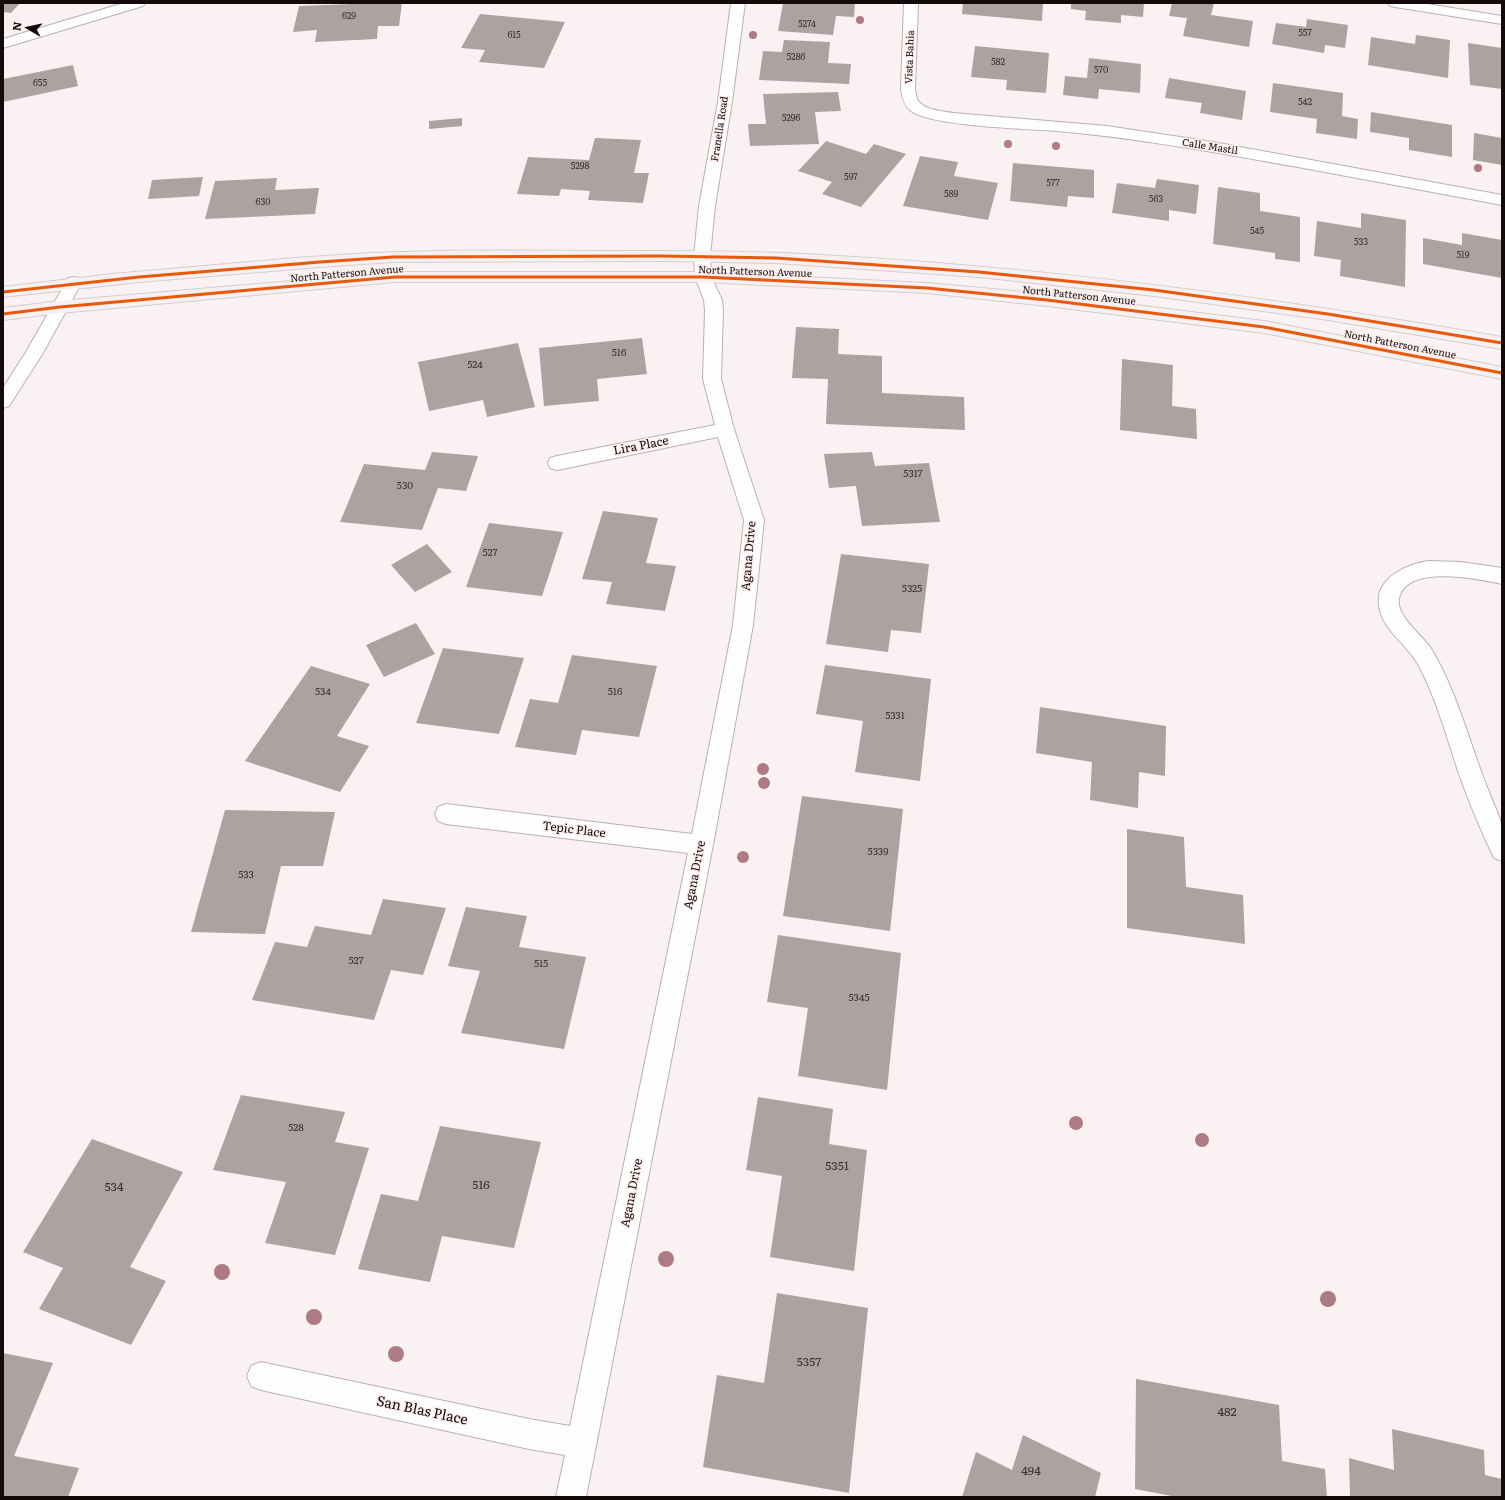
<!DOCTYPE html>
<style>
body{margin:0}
#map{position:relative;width:1505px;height:1500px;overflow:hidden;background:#faf2f2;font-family:Literata,serif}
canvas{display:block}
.frame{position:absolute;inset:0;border:4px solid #150a0a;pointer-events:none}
.north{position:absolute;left:8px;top:8px;width:40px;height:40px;-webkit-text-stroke:3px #fdeeee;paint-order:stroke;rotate:279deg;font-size:11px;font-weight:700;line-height:16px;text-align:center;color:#150a0a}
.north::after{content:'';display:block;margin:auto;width:14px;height:18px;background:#150a0a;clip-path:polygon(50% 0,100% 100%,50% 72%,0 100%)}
</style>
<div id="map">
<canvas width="1505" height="1500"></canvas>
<div class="frame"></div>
<div class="north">N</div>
</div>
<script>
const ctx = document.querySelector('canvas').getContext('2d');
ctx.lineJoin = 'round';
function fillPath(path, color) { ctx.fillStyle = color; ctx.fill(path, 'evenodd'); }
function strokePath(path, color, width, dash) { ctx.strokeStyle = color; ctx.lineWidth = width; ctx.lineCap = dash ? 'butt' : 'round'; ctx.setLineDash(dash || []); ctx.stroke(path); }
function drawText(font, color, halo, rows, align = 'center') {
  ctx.font = font + ' Literata,serif'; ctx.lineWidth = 3; ctx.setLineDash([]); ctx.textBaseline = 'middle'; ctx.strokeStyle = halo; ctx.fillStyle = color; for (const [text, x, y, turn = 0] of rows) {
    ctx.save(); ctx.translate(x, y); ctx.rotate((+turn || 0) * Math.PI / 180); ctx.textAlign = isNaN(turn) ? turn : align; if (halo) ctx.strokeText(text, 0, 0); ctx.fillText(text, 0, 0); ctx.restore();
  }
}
fillPath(new Path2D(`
 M3 3H20L11 13 3 12Z
 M379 3H402L399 26H378L377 39 315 42 317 30 293 32 299 6Z
 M783 3H855L854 17 836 16 833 35 778 31Z
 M963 3H1043L1042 21 962 14Z
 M1071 3H1144L1143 17 1121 15V23L1085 20 1086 11 1071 9Z
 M1172 3H1214L1211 15 1253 21 1249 47 1183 36 1187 18 1169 16Z
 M480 14 565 22 544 68 479 62 485 50 461 48Z
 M1307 19 1348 25 1345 48 1325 45 1324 53 1272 44 1276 23 1306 27Z
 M1416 35 1450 40 1448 78 1368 65 1371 37 1415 44Z
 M784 40 830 42 828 63 851 64 849 84 759 80 763 51 782 52Z
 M1468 43 1502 48V89L1470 85Z
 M975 46 1049 53 1046 93 1006 90 1007 80 971 77Z
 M1089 58 1141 64 1140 93 1099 89 1098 99 1063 95 1065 76 1087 78Z
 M73 65 78 86 3 102V79Z
 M1169 78 1246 91 1242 120 1200 113 1202 103 1165 98Z
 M1273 83 1343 93 1342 116 1358 119 1357 139 1316 133 1317 119 1270 112Z
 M838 92 841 111 815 112 819 144 750 146 748 124H766L763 94Z
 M1371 112 1452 125V157L1409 150V138L1370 132Z
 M462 118V126L429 129V121Z
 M1474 133 1502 138V165L1473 160Z
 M595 138 641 140 634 173H649L643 203 588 200 590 191 561 189 559 196 517 194 528 157 589 160Z
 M826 141 866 154 874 144 906 154 861 207 822 194 832 182 798 171Z
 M920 156 958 162 954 176 998 183 988 220 903 206Z
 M1013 163 1094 170V198L1068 196 1067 207 1010 201Z
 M203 177 199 196 148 199 152 180Z
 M277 178 275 190 319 188 315 214 205 219 215 181Z
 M1157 179 1199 185 1196 214 1169 210V221L1112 213 1117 183 1155 188Z
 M1218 187 1260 193V211L1300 217V262L1275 259V253L1213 244Z
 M1361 213 1406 220 1405 287 1340 276 1341 260 1314 256 1317 221 1361 228Z
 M1462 233 1502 240V278L1423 264V238L1462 245Z
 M796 327 839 329 838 354 882 356V393L964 397 965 430 826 424 828 379 792 378Z
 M642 338 647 374 597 379 599 401 544 406 539 348Z
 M518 343 535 407 487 417 483 400 429 411 418 362Z
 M1122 359 1173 365 1172 406 1196 409 1197 439 1120 430Z
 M432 452 478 456 466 491 438 488 422 530 340 522 364 464 425 470Z
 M872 452 875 466 929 463 940 522 862 526 856 486 829 488 824 454Z
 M603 511 658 518 646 563 676 566 665 611 606 604 612 582 582 579Z
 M489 523 563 532 542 596 466 587Z
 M427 544 452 572 415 592 391 565Z
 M841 554 929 564 921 633 891 630 888 652 826 644Z
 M416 623 435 654 384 677 366 645Z
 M443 648 524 658 499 734 416 723Z
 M572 655 657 666 639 737 582 730 576 755 515 747 530 699 558 703Z
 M825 665 931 679 920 781 855 772 863 721 816 714Z
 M311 666 370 684 337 736 369 746 340 792 245 761Z
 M1040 707 1166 726 1165 776 1139 772 1138 808 1090 800 1092 762 1036 753Z
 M802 796 903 809 890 931 783 916Z
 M225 810 335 812 323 866H281L265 934 191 932Z
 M1127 829 1184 837 1186 887 1243 895 1245 944 1127 928Z
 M383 899 446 908 423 975 391 970 374 1020 252 1000 275 942 307 947 315 926 371 935Z
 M466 907 527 916 519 947 586 957 564 1049 461 1033 480 971 448 966Z
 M778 935 901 953 887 1090 798 1076 808 1008 767 1002Z
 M241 1095 345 1112 335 1142 369 1148 335 1255 265 1243 286 1182 213 1170Z
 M758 1097 833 1109 829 1144 867 1150 854 1271 770 1257 782 1176 746 1170Z
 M440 1126 541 1142 514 1248 442 1236 430 1282 358 1269 381 1194 418 1201Z
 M92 1139 183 1172 130 1267 166 1281 131 1345 39 1309 63 1268 23 1252Z
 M777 1293 868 1308 849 1493 703 1467 717 1375 764 1383Z
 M3 1353 53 1363 14 1456 79 1468 68 1497H3Z
 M1136 1379 1279 1405 1282 1461 1325 1469 1327 1497H1177L1135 1489Z
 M1392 1429 1484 1450 1485 1475 1502 1479V1497H1350L1349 1458 1394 1470Z
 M1023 1435 1101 1473 1095 1497H962L976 1452 1012 1470Z`), '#aba2a2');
const minor = new Path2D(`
 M124 3H145L143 6 3 48V39Z
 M731 3H745L732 102 715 206 710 256 711 277 722 300 723 310 721 379 734 429 764 520 753 625 713 845 586 1497H556L565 1455 529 1449 261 1390 251 1386 247 1376 251 1366 261 1362 529 1419 570 1426 688 853 446 824 438 821 435 814 438 807 446 804 692 834 733 625 744 520 718 437 557 470 550 468 548 463 550 458 557 456 715 425 703 379 705 310 704 300 695 277 694 256 699 206 718 102Z
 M904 3H918L915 89C916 92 916 96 917 99 923 110 942 111 953 113L1107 126 1213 142 1502 195V205C1434 192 1366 180 1298 167 1218 153 1138 138 1057 131 1028 129 930 126 911 111 904 105 902 98 901 89Z
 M1388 3H1421L1502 16V24L1395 7 1390 6Z
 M74 277 80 278 82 282 43 353 9 406 3 408V388L26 352 66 282 68 278Z
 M1429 561 1461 562 1502 568V584C1478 579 1411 565 1400 595 1392 614 1423 635 1432 650 1454 687 1466 730 1481 771 1487 789 1496 807 1502 825 1505 835 1502 850 1502 861L1494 858C1481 831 1469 802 1459 774 1447 738 1437 701 1420 668 1410 646 1381 630 1379 605 1375 578 1407 564 1429 561Z`);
const major = new Path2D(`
 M438 251C492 250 545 251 599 251 667 251 735 250 803 254 1038 266 1271 297 1502 337V349L1328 320 1154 296 979 277 776 263 662 261 393 262 320 267 139 282 3 297V287L112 274 295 258 369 253Z
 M395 272H703L927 283 1047 294 1264 321 1502 367V379L1264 333 1047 306 927 293 703 282H395L60 313 3 320V308L60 301Z`);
strokePath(minor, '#bab0b1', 2);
strokePath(major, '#d3cece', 2);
fillPath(minor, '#fefdfd');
fillPath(major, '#f7f0f0');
strokePath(new Path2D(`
 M3 292 139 277 320 262 393 257 662 256 776 258 979 272 1154 290 1328 314 1502 343
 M3 314 60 307 395 277H703L927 288 1047 300 1264 327 1502 373`), '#e8590c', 3);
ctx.fillStyle = '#ae7a83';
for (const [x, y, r] of [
 [860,20,4],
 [753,35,4],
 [1008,144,4],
 [1056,146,4],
 [1478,168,4],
 [763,769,6],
 [764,783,6],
 [743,857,6],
 [1076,1123,7],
 [1202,1140,7],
 [666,1259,8],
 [222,1272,8],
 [1328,1299,8],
 [314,1317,8],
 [396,1354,8]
]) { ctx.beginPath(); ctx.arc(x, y, r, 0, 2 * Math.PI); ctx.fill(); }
drawText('9px', '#3a3030', null, [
 ["629",349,16],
 ["5274",807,24],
 ["557",1305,33],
 ["615",514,35],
 ["5286",796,57],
 ["582",998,62],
 ["570",1101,70],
 ["655",40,83],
 ["542",1305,102],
 ["5296",791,118],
 ["5298",580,166],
 ["597",851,177],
 ["577",1053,183],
 ["589",951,194],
 ["563",1156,199],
 ["630",263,202],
 ["545",1257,231],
 ["533",1361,242],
 ["519",1463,255]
]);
drawText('10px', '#150a0a', '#fdeeee', [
 ["Vista Bahia",910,57,-88],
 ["Franella Road",720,129,-81],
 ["Calle Mastil",1210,147,9],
 ["North Patterson Avenue",755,272,2],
 ["North Patterson Avenue",347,274,-5],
 ["North Patterson Avenue",1079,296,6],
 ["North Patterson Avenue",1400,345,11]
]);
drawText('10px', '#3a3030', null, [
 ["516",619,353],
 ["524",475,365],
 ["5317",913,474],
 ["530",405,486],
 ["527",490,553],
 ["5325",912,589],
 ["534",323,692],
 ["516",615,692],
 ["5331",895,716],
 ["5339",878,852],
 ["533",246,875],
 ["527",356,961],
 ["515",541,964],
 ["5345",859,998],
 ["528",296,1128]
]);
drawText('12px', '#150a0a', '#fdeeee', [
 ["Lira Place",641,446,-11],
 ["Agana Drive",749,556,-85],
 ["Tepic Place",574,830,7],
 ["Agana Drive",695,875,-79],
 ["Agana Drive",632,1193,-79]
]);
drawText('12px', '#3a3030', null, [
 ["5351",837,1166],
 ["516",481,1185],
 ["534",114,1187],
 ["5357",809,1362],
 ["482",1227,1412],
 ["494",1031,1471]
]);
drawText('14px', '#150a0a', '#fdeeee', [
 ["San Blas Place",422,1411,12]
]);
</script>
